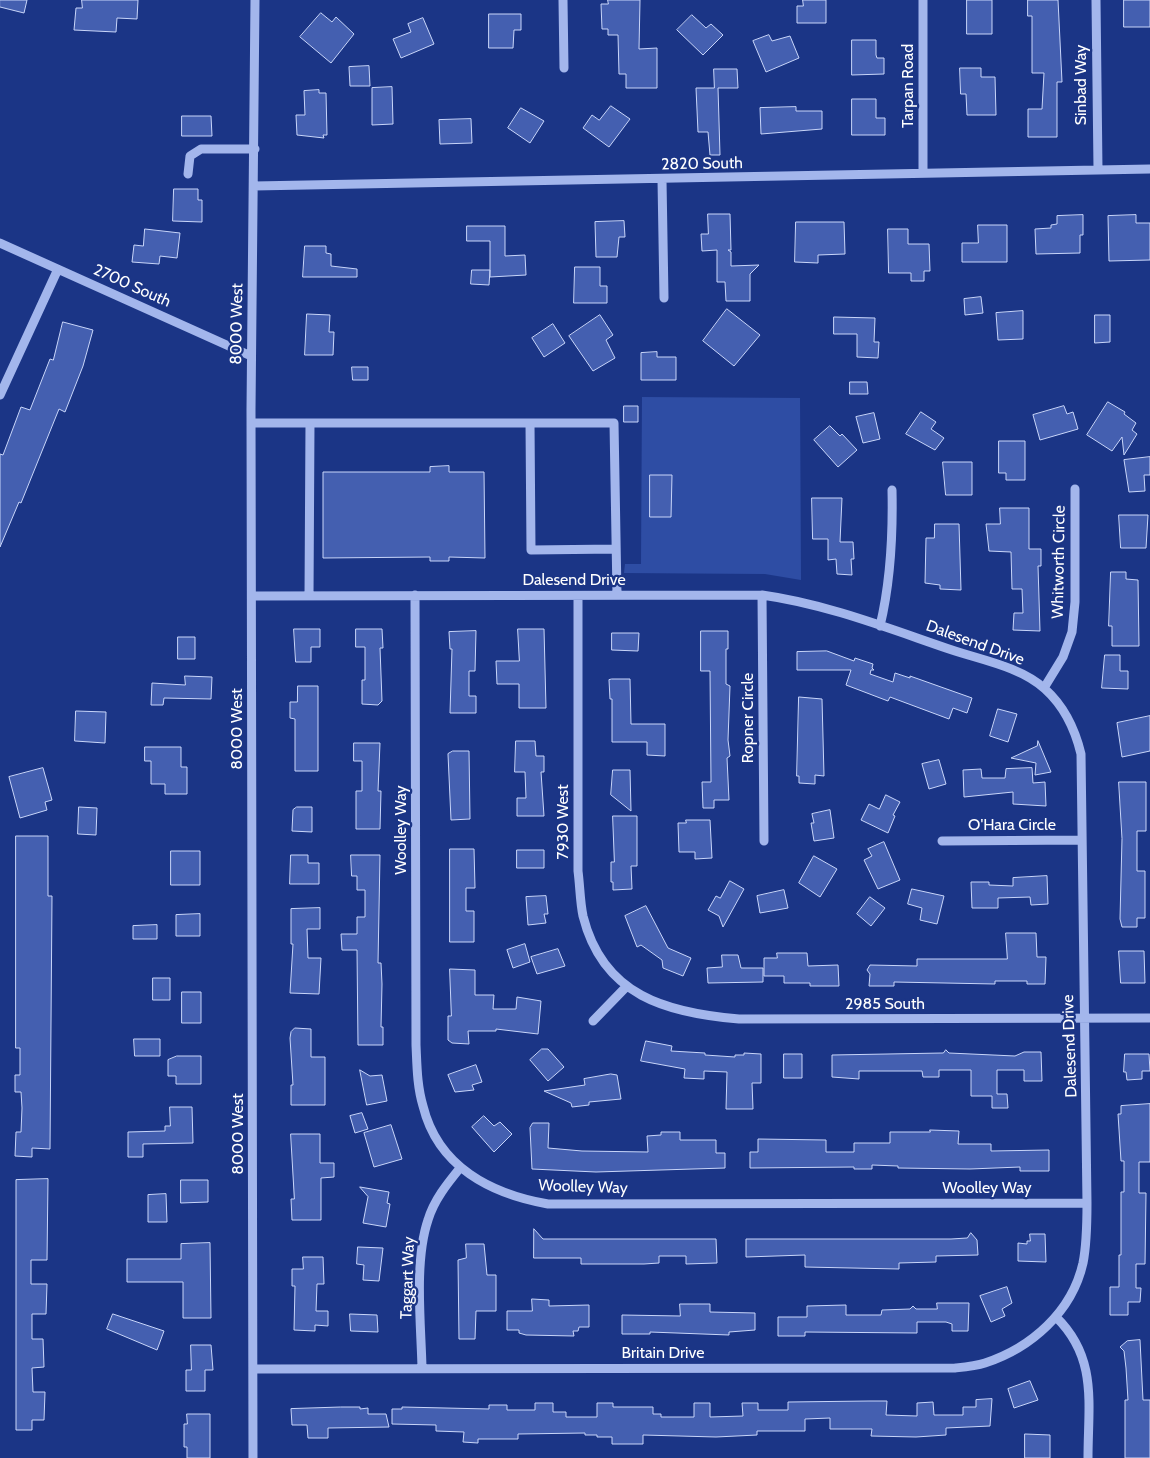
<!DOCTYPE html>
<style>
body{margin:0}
canvas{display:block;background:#1b3586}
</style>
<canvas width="1150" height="1458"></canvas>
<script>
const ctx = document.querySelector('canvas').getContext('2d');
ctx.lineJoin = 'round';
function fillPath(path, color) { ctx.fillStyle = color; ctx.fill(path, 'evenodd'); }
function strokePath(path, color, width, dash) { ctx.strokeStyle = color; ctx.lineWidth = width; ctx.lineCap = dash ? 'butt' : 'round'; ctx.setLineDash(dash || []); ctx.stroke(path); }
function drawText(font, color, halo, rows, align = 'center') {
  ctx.font = font + ' Cabin,sans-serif'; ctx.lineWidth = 4.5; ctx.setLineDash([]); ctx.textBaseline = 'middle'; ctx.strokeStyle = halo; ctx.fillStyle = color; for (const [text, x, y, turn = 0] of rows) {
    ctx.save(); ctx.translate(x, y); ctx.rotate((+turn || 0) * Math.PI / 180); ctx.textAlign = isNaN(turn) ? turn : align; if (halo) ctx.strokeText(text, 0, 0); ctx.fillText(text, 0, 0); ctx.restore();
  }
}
fillPath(new Path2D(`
 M642 397 800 398 801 580 765 574 624 573 625 564H641Z`), '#2e4da4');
const building = new Path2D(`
 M0 0H27L24 13 0 7Z
 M82 0H138L137 19 117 18 116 32 74 30 76 8H82Z
 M608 0H640L639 49 657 48V88H626V74H619L618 35H608V29H602L601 4H608Z
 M803 0H826V23H797V6H803Z
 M967 0H992V34H967Z
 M1028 0H1058L1062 82H1057V137H1028V109H1042L1044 73H1032V16H1028Z
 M1124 0H1150V27H1124Z
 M321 13 332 22 336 17 354 34 331 63 300 37Z
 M489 14H521V30H514L513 48H489Z
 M692 15 706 28 711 24 723 35 703 55 677 30Z
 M423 18 434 44 401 58 393 39 411 32 408 24Z
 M769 35 772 41 790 36 799 58 766 72 753 41Z
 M852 40H876V55L877 58H884V74L852 75Z
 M369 66 370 86H350L349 67Z
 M960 68H981V77H995L996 115H967L966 94H961Z
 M714 69H737L738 88H718L720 155H710L708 132H698L696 88H714Z
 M392 87 393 124 372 125V88Z
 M319 90V93H326L327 135H323L324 138 297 135 296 115H305L304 91Z
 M852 99H876V118H885V135H852Z
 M611 106 630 119 609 147 583 128 592 115 599 120Z
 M796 107V111H822V129L761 134 760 108Z
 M521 108 544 121 530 143 508 128Z
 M182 116H211L212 136H182Z
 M471 119 472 143 440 144 439 120Z
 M174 189H198V200H202V222L173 221Z
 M708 214H730L731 250H728L731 252V266L759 265 750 274V301H726L725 282H717V250L702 251 701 234H708Z
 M1083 215V235H1080V253L1036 254 1035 229 1051 228V225L1057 224V216Z
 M1136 215V223H1150V260L1109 261 1108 216Z
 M624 221 625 237H619L617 257H596L595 222Z
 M796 222H844L845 254 818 255V263L795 262Z
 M978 225H1007V262H962V243H978Z
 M467 226H505V256L525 255 526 275 490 277V241H467Z
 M145 229 180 233 177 258 160 256 159 264 132 262 134 245 143 246Z
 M888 229H908V244H929L930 271H924V281H911V273H889Z
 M305 246H326V253L331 254V266L357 269V277H303Z
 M575 267H600V286H607V303H574Z
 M472 270H490L489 285 471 284Z
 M981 297 983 313 965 315 964 299Z
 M727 309 760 335 734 366 703 341Z
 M1023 311V339L998 340 996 313Z
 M307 314 330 315 329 332H334L333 355H305Z
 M600 315 613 335 606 340 615 358 593 371 569 336Z
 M1095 315H1110V342L1095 343Z
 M834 317 875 318 874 342H879L878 358 857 357V334H834Z
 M63 322 93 330 83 366 65 412 59 409 21 503 19 502 0 547V454L3 455 21 407 30 410 50 359 53 360Z
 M553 324 565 343 544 357 532 338Z
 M657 352V357H676V380H641V353Z
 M352 367H368V380H353Z
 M850 382H867L868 394H850Z
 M1108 402 1125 412 1124 414 1136 423 1132 430 1137 434 1124 455 1122 437 1112 451 1087 435Z
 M624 406H638V422H624Z
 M1064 406 1067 414 1073 412 1078 429 1040 440 1033 415Z
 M921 412 936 422 931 429 944 438 935 450 906 434Z
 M874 413 880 439 863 443 856 417Z
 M830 426 840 436 842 434 857 450 838 467 814 440Z
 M999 441H1025V480H1006V473H999Z
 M1150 457V475H1144L1145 491 1129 492 1124 460Z
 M943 462H972V495H946Z
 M449 466V472H484L485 558 449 557V561H430V557L323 558V472H430V467Z
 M650 475H672L671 517H650Z
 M812 498H842L840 542H853L854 559H851L852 575 837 574 836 559 828 560V539H813Z
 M1000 508H1029V549H1041V566H1038L1040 631 1013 630 1014 613H1023L1022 589H1012L1011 552 989 551 986 524H1000Z
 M1119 515H1148L1146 548H1121Z
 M935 524H959L961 590 940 589V585L925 583 926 538H934Z
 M1111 572H1126V579L1138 580 1139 646H1112V626H1109Z
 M294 629H320V647H311V662H296Z
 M356 629H382L383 648H380L382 701 378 705 362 704V680H365V647H356Z
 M518 629H544L546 708H519V684H497L496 661H519Z
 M476 631 475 671H469V696H476V713H450L452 649H450L449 632Z
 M701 631H728V649H726V684L730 686 728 740 730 756 727 758 729 800H714V808H703L702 782H711L710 671H701Z
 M612 633H639L638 651 612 650Z
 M178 637H195V659H178Z
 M827 651 854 661 855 658 873 664 872 668 874 670H871L870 674 893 682 895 673 910 678V676L972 698 967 713 953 708 949 719 890 697 888 701 846 685 851 670H797V652Z
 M1105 655H1120V671H1128V689L1102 688Z
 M185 676 212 677 211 699 164 698 163 705H151L152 683 185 685Z
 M612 679H630L631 724H665V756L647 755V742H612V699H610L609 680Z
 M298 686H318V771H295V719L290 718V702H297Z
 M799 697 822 699 824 776 815 775V784L799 783V776H797Z
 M998 709 1017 714 1008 742 990 736Z
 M76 711 106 712 105 743 75 741Z
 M1150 716V751L1122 757 1117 723Z
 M516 741H535L536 756H544V772H541L544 816H517V798H526L525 772H515Z
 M1038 741 1051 772 1035 775 1036 763 1011 758 1037 746Z
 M354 743H380L378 791H381L380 829H356V791H362V761H354Z
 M145 747H181V767H187V794H165V784H151V761H145Z
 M453 751H469L470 819 451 820 448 754Z
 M939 760 946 784 929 789 922 764Z
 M43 768 52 800 45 802 47 810 20 818 9 777Z
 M1032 768 1033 783 1045 782 1046 806 1013 804V792L964 797 963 770 981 769 982 778H1005L1006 769Z
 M613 770H630L631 811 611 795Z
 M1119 782H1146V831H1137V871H1145V918H1137V927H1122L1120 919 1122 839Z
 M886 795 900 802 893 815 895 816 888 833 861 820 869 804 879 809Z
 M79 807 97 808 96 835 78 834Z
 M297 807H312V832L292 831 293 810Z
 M830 810 834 838 814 841 811 823H814L812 814Z
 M613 816H637V866H631L632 889 613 890V882H611V862H614Z
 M686 820H710L712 858 695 859V852H679L678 823H686Z
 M16 836H48V896H52L50 1149 32 1148V1157L15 1156 16 1132H21L22 1108 21 1092H15V1075H20V1048H16Z
 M884 842 900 880 878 889 864 860 872 856 868 849Z
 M450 849H474L475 888H466V911H474V942H450Z
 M517 850H544V868H517Z
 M171 851H200V885H171Z
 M291 855H308V863H319V884H290Z
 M351 855H380L378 963H381L382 984 381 1027H383V1045H358L357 950H342L341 934H357V917H365V890H357V876H352Z
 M814 856 837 869 820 897 799 883Z
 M1047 876 1048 904 1031 905 1030 897 998 898V908H972L971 882H989V885L1013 886V878Z
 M730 881 744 889 723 927 719 916 708 910 716 896 720 898Z
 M912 889 944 896 937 924 920 920 922 908 908 904Z
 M784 890 788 908 760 913 757 896Z
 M546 896 548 914H544L546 923 528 925 526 897Z
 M870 897 885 908 871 926 857 914Z
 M646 906 668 948 691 958 683 976 663 968 662 960 641 945 637 947 625 916Z
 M320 908V929H307L308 958H321L319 994 290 993 293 944H291V909Z
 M200 914V936H176V915Z
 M157 925V939H133V926Z
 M1006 933H1036L1037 957H1046L1045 984H1027V981H995V984L894 982V986H869L870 974 867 970 870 965 917 966V959H1007Z
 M525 944 530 962 513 968 507 950Z
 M558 949 565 966 537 974 531 957Z
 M1119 951H1144L1145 983H1121Z
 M777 953H807L808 966 838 965 839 986H810V983H784V976H764V958H777Z
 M722 955H738L741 968H763V982L708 983 707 968 722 967Z
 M450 969 475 970V995H494L493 1009H516L517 997 541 1001 538 1034 496 1029V1031H468L469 1044 452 1043 448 1040V1016H451Z
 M153 978H170V1000H153Z
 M182 992H201V1023H182Z
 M295 1028 311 1029V1057H325V1105H291V1085H293L290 1038 291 1032Z
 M134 1039H160V1056H135Z
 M646 1041 672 1046 671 1051 705 1053V1055L735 1057V1055H744V1053L761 1054V1083H752L753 1109H726L727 1072 704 1071V1079L684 1078 685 1069 641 1061Z
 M542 1049H548L564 1067 548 1081 530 1060Z
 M946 1050 949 1053 1015 1056 1024 1052H1041L1042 1081H1024V1070H997V1094H1007L1008 1108H992V1096H971V1070H939V1077H923L922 1071H859V1079L832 1077V1055L943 1053Z
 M784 1054H802V1078H784Z
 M1125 1054H1149L1150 1071H1142V1079L1127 1080 1126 1072H1124Z
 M177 1056H201V1084H176V1076H168V1060Z
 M476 1065 482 1082 472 1085 474 1090 455 1092 448 1075Z
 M360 1070 370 1076 382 1075 387 1101 367 1105Z
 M611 1074 617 1075 621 1099 589 1102V1105L572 1107 571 1103 544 1091 585 1085 584 1079Z
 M1150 1104V1162H1139V1193H1146L1145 1264H1136V1288H1141L1140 1302H1128V1315H1110V1287H1119V1255H1121V1192H1124V1161H1121L1118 1114H1121V1106Z
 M170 1107H192L193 1143 143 1144V1157H128V1132L165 1131V1126H170Z
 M362 1113 368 1129 355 1133 350 1116Z
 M484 1116 494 1126 500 1122 512 1134 494 1152 472 1127Z
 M533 1123H549L548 1148 582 1151 648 1152 647 1136 661 1135V1132H680V1140H716V1153H725V1168L596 1172 532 1169 530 1128Z
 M391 1125 402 1159 374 1167 364 1133Z
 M930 1130 959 1131 958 1144H991V1151L1049 1150V1171H1020V1167L970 1169 898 1168V1166L872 1165V1169H854V1167L750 1168V1152H758V1139L826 1140V1152H854V1143H890V1132H930Z
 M291 1134H320V1163H334V1177L321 1178V1220H292L291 1199H294Z
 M48 1179 47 1260H31V1284H47L46 1314H32V1339H43L44 1367 32 1368 33 1392H45L44 1420H32V1430H16V1180Z
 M181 1180H208V1202L181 1203Z
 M360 1187 389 1192 387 1203 390 1204 386 1227 363 1223 368 1197Z
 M166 1194 167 1222H148V1195Z
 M534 1229 543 1239H716L717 1263 686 1264V1256H659V1263L644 1264H581V1258H534Z
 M971 1233 977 1240 978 1255 936 1256V1262L899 1263V1269L805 1267V1255L746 1257V1239H951L967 1238Z
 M1030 1234H1045L1046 1262 1018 1261V1243L1027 1244V1241H1030Z
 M210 1243 211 1318H183V1282H127V1259H181V1244Z
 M466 1244H484L487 1275H496V1311H476L475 1339H459L458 1260 466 1258Z
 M358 1247 383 1248 379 1281 363 1280 364 1265 357 1264Z
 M303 1257H323L324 1284H317L316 1311H328V1326L315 1325V1331L294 1330 295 1286H292V1269H303Z
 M1007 1287 1012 1303 1002 1309 1005 1316 991 1322 980 1296Z
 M532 1299 549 1300V1306L589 1305V1327H579L578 1331H573L574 1336 526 1335 519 1333V1330H507V1311H532Z
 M937 1303H969L968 1331H952V1324L946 1322H917V1333L805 1332V1336H778V1317H807V1306L846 1305V1315H881L882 1310 910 1309 913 1306 916 1309H937Z
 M680 1304H710V1312L755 1313V1330L729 1332V1335L650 1332V1334H622V1315L680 1316Z
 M113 1314 164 1331 157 1350 107 1329Z
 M350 1314 377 1315 378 1332 351 1331Z
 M1140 1340 1143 1400H1150V1458H1125V1400H1128L1126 1368 1124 1351 1120 1347 1127 1341Z
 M191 1345H211L213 1370H205V1391H186V1370H191Z
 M1030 1381 1038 1400 1014 1408 1008 1389Z
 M992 1399 990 1426 946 1428V1435L916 1437 871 1436 872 1429H830V1418L805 1419V1431H757V1435L716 1437 643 1435V1444H612V1437H597V1435H585V1433L518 1434V1439H478V1443L463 1442 464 1432 436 1431V1425L392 1424V1409H402V1407L489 1409V1405H507V1410H535V1403H553V1412H566V1417H597V1403H613V1407H653V1414H661V1417H694V1403H710V1417L743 1416 742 1403H758V1410H788V1402L869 1401H887L886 1415 917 1416V1403L933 1402 934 1415H963V1407H976V1400Z
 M341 1407H360V1409L368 1408V1414H386L389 1427 328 1428V1438H308L307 1425H292L291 1409Z
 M187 1414H210V1458H187V1447H184V1424H187Z
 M1025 1434 1050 1435V1458H1025Z`);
fillPath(building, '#445fb0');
strokePath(building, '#c8d5f9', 1);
strokePath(new Path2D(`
 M563 0 564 68
 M923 0V173
 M1096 0 1098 169
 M188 174 190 156 201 149H255
 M662 180 664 298
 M254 186 1150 169
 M0 243 251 356
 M0 395 58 269
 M251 423H614L617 595
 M530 423 531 550 616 549
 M415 595 416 1045C417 1066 417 1086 423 1106 438 1167 491 1194 548 1204L1087 1203
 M762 595 764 841
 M252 596 762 595C827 604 890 629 952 650 982 660 1021 667 1045 689 1065 707 1075 729 1081 754L1087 1203C1087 1223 1087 1243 1083 1263 1072 1312 1031 1348 985 1363 976 1366 965 1367 955 1368L254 1369
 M309 596 310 423
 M578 596V871C580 886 580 902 583 916 603 996 667 1013 739 1019L1150 1018
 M880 626C891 580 893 536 892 490
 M1044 688 1063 657 1072 632 1075 602V489
 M942 841 1082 840
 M593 1021 626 987
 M1056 1317C1098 1358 1088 1404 1088 1458
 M422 1368C421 1324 414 1261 428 1220 434 1200 447 1184 460 1168
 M253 1458 251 409 255 0`), '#a3b6ec', 9);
drawText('16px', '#fff', '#1b3586', [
 ["Sinbad Way",1081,85,-90],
 ["Tarpan Road",908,86,-90],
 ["2820 South",702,164,-1],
 ["2700 South",132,286,24],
 ["8000 West",237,324,-89],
 ["Whitworth Circle",1059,562,-89],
 ["Dalesend Drive",574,580],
 ["Dalesend Drive",975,643,20],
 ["Ropner Circle",748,718,-90],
 ["8000 West",237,729,-90],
 ["7930 West",563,822,-90],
 ["O'Hara Circle",1012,825],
 ["Woolley Way",401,830,-90],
 ["2985 South",885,1004],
 ["Dalesend Drive",1070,1046,-92],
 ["8000 West",238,1134,-90],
 ["Woolley Way",583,1187,2],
 ["Woolley Way",987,1188],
 ["Taggart Way",408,1278,-88],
 ["Britain Drive",663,1353]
]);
</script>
